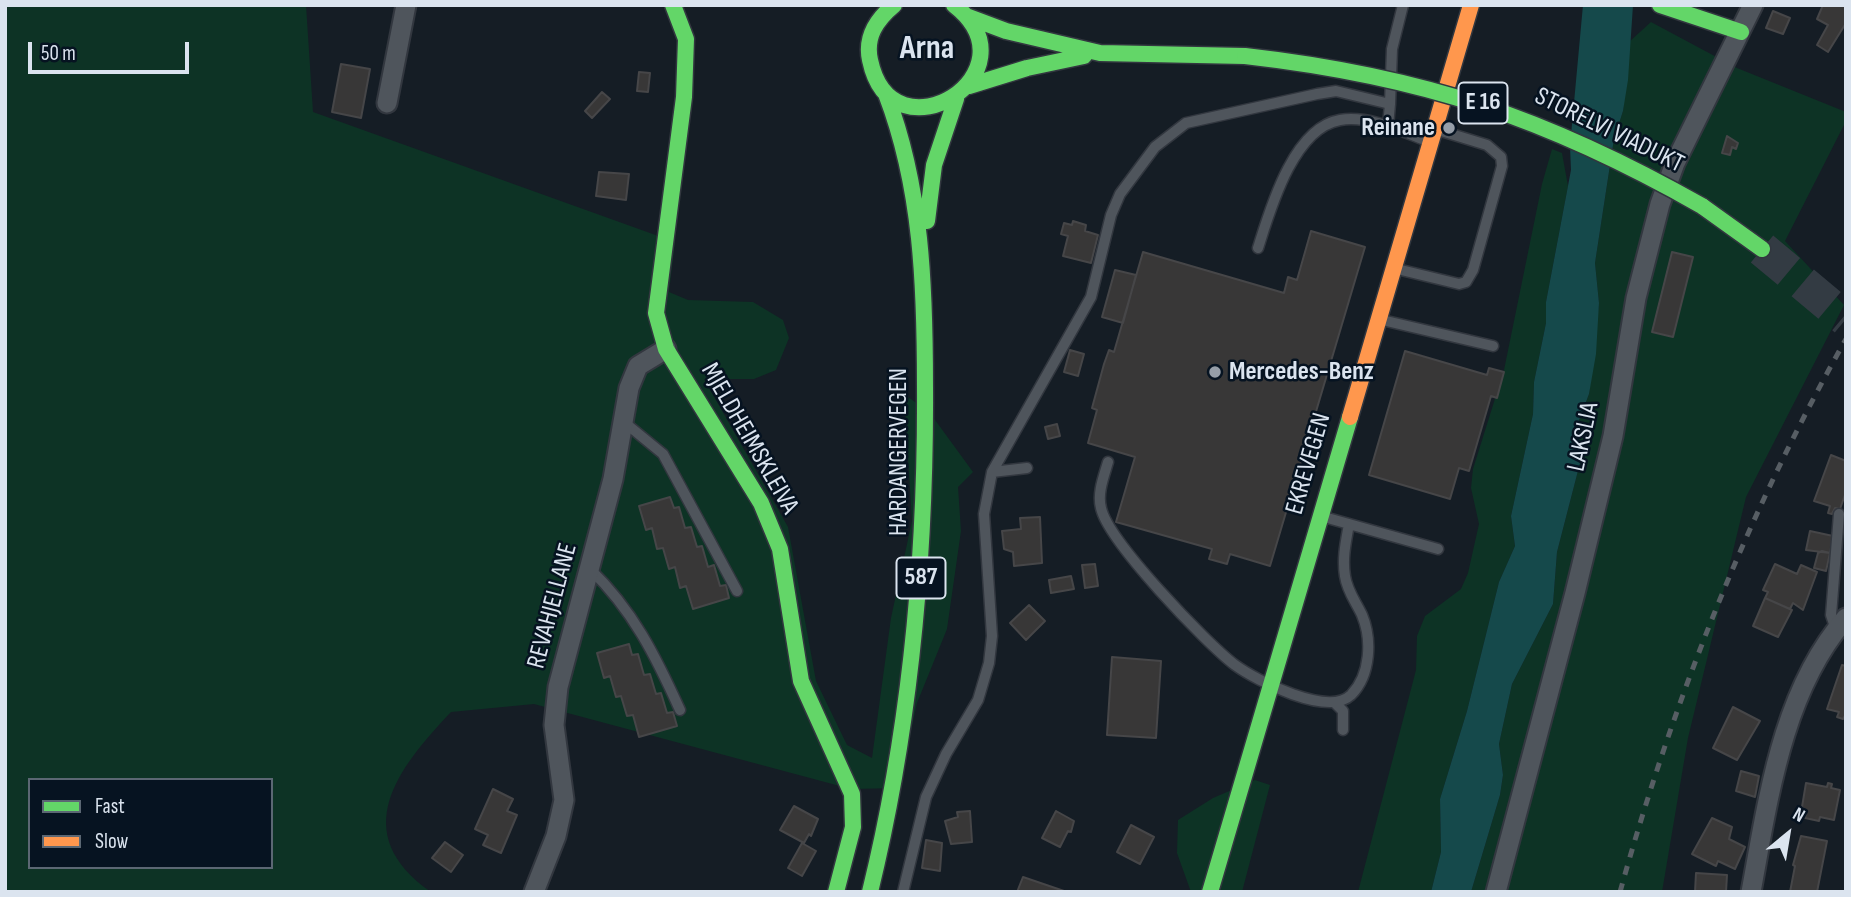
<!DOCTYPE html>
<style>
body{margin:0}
#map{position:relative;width:1851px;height:897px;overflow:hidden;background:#151d25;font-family:"Sofia Sans Condensed",sans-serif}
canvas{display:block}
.frame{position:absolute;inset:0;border:7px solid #dbe4ef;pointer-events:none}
.legend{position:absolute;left:28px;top:778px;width:245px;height:91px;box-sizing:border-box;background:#061321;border:2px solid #5b6773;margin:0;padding:9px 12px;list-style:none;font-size:21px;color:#dbe4ef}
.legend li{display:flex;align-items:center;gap:14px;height:35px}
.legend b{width:35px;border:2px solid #5b6773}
.north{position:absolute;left:1753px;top:799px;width:70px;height:70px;-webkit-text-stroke:5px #061321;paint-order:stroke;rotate:30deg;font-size:19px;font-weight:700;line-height:28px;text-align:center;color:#dbe4ef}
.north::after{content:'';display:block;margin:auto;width:24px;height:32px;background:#dbe4ef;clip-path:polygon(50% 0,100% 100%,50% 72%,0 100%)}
.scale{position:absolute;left:28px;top:42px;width:161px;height:32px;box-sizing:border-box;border:4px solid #dbe4ef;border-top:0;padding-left:9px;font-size:21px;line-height:24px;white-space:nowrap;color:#dbe4ef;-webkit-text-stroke:5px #061321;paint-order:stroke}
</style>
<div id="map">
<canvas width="1851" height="897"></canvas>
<div class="frame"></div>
<ul class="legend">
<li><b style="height:9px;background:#63d668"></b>Fast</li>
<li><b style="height:9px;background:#ff974d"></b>Slow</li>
</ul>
<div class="north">N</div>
<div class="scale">50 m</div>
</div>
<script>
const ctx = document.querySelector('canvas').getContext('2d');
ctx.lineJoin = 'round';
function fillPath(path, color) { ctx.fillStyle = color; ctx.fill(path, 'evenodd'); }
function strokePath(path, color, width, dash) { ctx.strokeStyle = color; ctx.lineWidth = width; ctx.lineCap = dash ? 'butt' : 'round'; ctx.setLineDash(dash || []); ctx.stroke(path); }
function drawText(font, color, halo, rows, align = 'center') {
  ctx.font = font + ' "Sofia Sans Condensed",sans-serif'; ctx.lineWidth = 5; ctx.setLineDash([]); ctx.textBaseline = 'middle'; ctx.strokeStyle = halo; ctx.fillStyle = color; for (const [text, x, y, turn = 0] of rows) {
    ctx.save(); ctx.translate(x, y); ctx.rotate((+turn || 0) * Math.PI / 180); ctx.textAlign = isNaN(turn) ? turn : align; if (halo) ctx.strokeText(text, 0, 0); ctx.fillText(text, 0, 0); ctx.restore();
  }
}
fillPath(new Path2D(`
 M5 5H306L313 112 675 242 669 292 688 300 753 302 783 320 789 338 776 370 754 379H704L788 527 816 681 847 745 872 758 891 618 912 521 904 394 930 413 973 472 958 487 961 531 947 629 917 703 899 788 851 789 534 704 451 712C397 769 347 833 431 892H5ZM30 780H271V867H30Z
 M1651 22 1737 68 1846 112V121L1785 241 1844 305 1746 497 1688 738 1662 892H1471L1500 795 1503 775 1499 744 1512 684 1553 604 1557 552 1580 463 1575 431 1589 394 1599 303 1595 263 1614 139 1623 111 1629 42Z
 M1552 149 1562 153 1568 186 1546 302V323L1534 382 1533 414 1511 516 1515 546 1499 582 1467 711 1440 799 1441 852 1431 892H1358L1416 670 1417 636 1425 616 1461 589 1468 573 1479 524 1471 488 1473 469 1504 370 1542 184Z
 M1255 780 1270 785 1242 892H1191L1177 853 1178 820 1213 798Z`), '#0d3325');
fillPath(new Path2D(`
 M1583 5H1633L1628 80 1623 111 1614 139 1595 263 1599 303 1596 354 1589 394 1575 431 1580 463 1557 552 1553 604 1512 684 1499 744 1503 775 1500 795 1471 892H1431L1441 852 1440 799 1467 711 1499 582 1515 546 1511 516 1533 414 1534 382 1546 323V302L1571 170 1570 146Z`), '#15494b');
const building = new Path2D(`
 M1823 5H1846V23L1828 52 1817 45 1828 25 1817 19Z
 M1773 11 1790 18 1783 34 1766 28Z
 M341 64 370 69 361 118 332 112Z
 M639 72 650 73 648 92 637 91Z
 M602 92 610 99 592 118 585 111Z
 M1727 136 1738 143 1736 149 1732 147 1730 155 1722 153Z
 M599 172 629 174 626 200 596 196Z
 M1073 221 1086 225 1085 231 1098 235 1091 263 1063 256 1068 236 1061 234 1064 223 1072 225Z
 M1311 231 1365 247 1270 566 1230 554 1227 564 1209 559 1212 549 1116 522 1135 457 1088 443 1097 410 1092 408 1104 364 1109 350 1114 352 1143 252 1284 293 1288 277 1297 280Z
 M1672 252 1693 257 1673 337 1652 332Z
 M1115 270 1136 275 1123 323 1102 317Z
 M1070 350 1084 354 1078 376 1064 372Z
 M1405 351 1487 375 1489 368 1504 372 1497 398 1491 396 1469 471 1459 468 1450 499 1369 475Z
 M1057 424 1060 436 1048 439 1045 427Z
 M1831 455 1846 461V492L1840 509 1835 508 1832 514 1828 513 1830 506 1814 501Z
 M670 497 674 508 679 507 685 528 691 527 697 547 702 546 708 567 714 565 720 586 726 585 729 598 693 609 686 586 680 588 675 567 669 569 663 548 657 549 652 528 646 530 639 506Z
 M1040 517 1042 563 1014 566 1013 552 1004 549 1002 531 1021 529 1020 518Z
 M1810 531 1833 536 1830 553 1806 550Z
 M1822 551 1830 553 1826 571 1814 568 1818 553Z
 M1095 564 1098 586 1085 588 1082 565Z
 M1775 564 1797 574 1801 565 1817 572 1803 610 1793 603 1790 609 1765 598 1768 592 1763 590Z
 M1071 576 1074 589 1051 593 1049 580Z
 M1765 598 1792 610 1778 637 1753 626Z
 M1029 605 1045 621 1026 640 1010 623Z
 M629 644 632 655 638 654 644 675 650 674 656 694 661 693 667 713 673 712 677 726 639 737 633 715 627 716 621 696 616 697 610 676 604 678 597 653Z
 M1112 657 1161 661 1156 738 1107 735Z
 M1842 665 1846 666V714L1843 719 1837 717 1839 712 1827 709Z
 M1733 707 1760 721 1737 760 1713 748Z
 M1741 771 1759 776 1755 797 1736 791Z
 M1806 783 1827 787 1828 783 1832 784 1831 788 1840 790 1834 820 1820 817 1819 821 1805 818 1806 814 1801 813Z
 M493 789 513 799 507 811 517 815 501 853 483 845 488 835 475 829Z
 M794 806 818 819 811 836 809 834 804 843 780 830Z
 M970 811 972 842 951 844 945 821 958 817 957 812Z
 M1056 811 1074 821 1071 832 1068 831 1060 847 1042 838Z
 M1712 818 1732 827 1729 839 1745 847 1735 869 1718 861 1716 866 1692 854Z
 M1131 825 1154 837 1140 864 1117 852Z
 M1801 836 1827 841 1817 892H1790L1795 866 1793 865Z
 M926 840 942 843 940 871 922 868Z
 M445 842 463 855 451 872 432 858Z
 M802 843 816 851 802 876 788 868Z
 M1696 873 1727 875 1726 892H1695Z
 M1023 877 1064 891V892H1017Z`);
fillPath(building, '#383737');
strokePath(building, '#464648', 2);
strokePath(new Path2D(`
 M1762 249 1846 319`), '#333b43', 35, [35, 18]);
const lane = new Path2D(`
 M1390 104 1392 49 1403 5
 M1258 248C1270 210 1293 128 1340 120 1370 115 1403 132 1430 142
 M1397 269 1459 284 1466 282 1473 270 1502 166 1501 157 1487 145 1438 130
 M1382 320 1493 346
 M624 422 663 454 737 591
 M1108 462C1104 476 1097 493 1101 508 1108 541 1206 643 1235 665 1257 681 1328 717 1351 695 1371 675 1372 639 1362 615 1356 602 1347 591 1345 576 1342 558 1346 541 1349 524
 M992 472 1027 468
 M1324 517 1438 549
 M590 569C633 610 656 657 680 710
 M1836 630 1831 615 1839 514
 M1335 703 1343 711V730
 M903 892 926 797 946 754 978 700 989 663 992 636 984 514 992 472 1091 297 1111 215 1120 194 1155 147 1186 123 1317 94 1336 91 1390 104 1388 126`);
const street = new Path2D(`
 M387 103 406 5
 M534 892 556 836 564 800 554 725 558 687 613 479 629 388 638 366 666 349
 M1496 892 1575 593 1613 436 1636 298 1660 204 1675 163 1753 5
 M1751 892C1768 800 1782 691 1846 618`);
const fast = new Path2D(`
 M673 5 686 39 684 97 656 313 666 349 761 503 780 549 801 681 852 794 853 827 836 892
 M894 5C876 20 865 37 870 60 892 165 1040 72 954 5
 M1660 5 1741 32
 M966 16 1006 31 1100 53 1245 56
 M969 86 1027 68 1084 56
 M1702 206 1762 249
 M927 221 934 165 956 99
 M870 892C911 725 926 558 925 387 925 287 922 188 886 94
 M1210 892 1350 417`);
const slow = new Path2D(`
 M1350 417 1471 5`);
strokePath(lane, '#32373f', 13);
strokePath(street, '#32373f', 23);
strokePath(fast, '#32373f', 19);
strokePath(slow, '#32373f', 19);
strokePath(lane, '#4f555c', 10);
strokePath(street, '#4f555c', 19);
strokePath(fast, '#63d668', 16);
strokePath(slow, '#ff974d', 16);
strokePath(new Path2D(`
 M1620 892C1673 701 1748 512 1846 339`), '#575e64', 5, [9, 9]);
const fastBridge = new Path2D(`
 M1245 56C1422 76 1547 118 1702 206`);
strokePath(fastBridge, '#32373f', 19, []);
strokePath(fastBridge, '#63d668', 16);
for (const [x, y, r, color] of [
 [1449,128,7,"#969ea8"],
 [1215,372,7,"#969ea8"]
]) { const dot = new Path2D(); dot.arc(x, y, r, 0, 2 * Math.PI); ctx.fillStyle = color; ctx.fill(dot); strokePath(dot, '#061321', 2.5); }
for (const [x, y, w] of [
 [1483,103,49],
 [921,578,49]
]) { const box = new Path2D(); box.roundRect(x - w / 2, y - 20.5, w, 41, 5); ctx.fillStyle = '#061321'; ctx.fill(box); strokePath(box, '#dbe4ef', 2); }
drawText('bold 24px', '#dbe4ef', null, [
 ["E 16",1483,103],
 ["587",921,578]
]);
drawText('bold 26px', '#dbe4ef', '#061321', [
 ["Reinane",1435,128],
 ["Mercedes-Benz",1229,372,"left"]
], 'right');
drawText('26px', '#dbe4ef', '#061321', [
 ["STORELVI VIADUKT",1609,131,26],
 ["LAKSLIA",1584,437,-78],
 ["MJELDHEIMSKLEIVA",749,439,60],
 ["HARDANGERVEGEN",899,452,-90],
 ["EKREVEGEN",1309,464,-74],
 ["REVAHJELLANE",553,606,-75]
]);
drawText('bold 33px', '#dbe4ef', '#061321', [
 ["Arna",927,50]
]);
</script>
